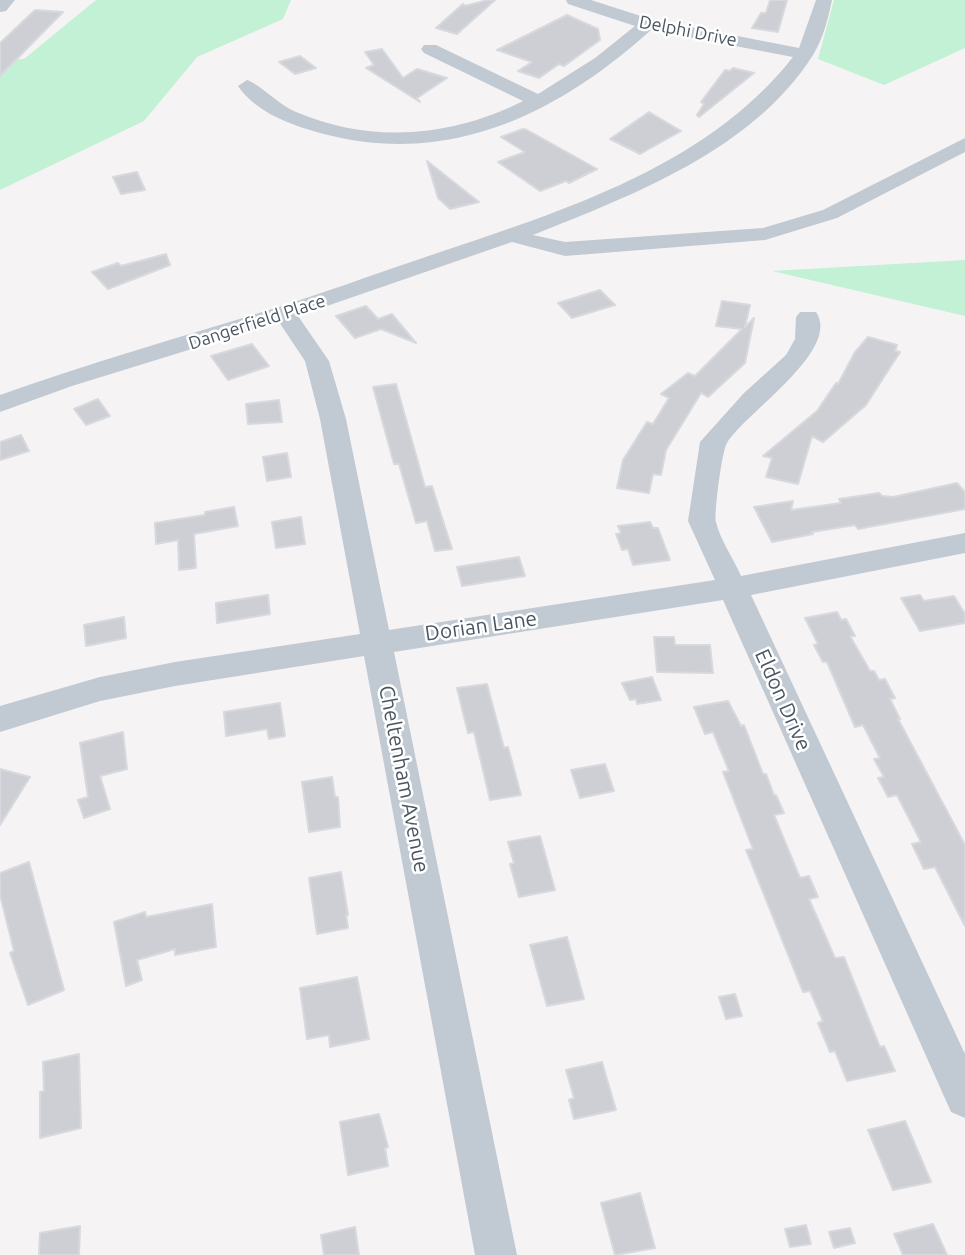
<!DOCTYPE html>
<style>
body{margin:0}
canvas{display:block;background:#f5f3f3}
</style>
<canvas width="965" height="1255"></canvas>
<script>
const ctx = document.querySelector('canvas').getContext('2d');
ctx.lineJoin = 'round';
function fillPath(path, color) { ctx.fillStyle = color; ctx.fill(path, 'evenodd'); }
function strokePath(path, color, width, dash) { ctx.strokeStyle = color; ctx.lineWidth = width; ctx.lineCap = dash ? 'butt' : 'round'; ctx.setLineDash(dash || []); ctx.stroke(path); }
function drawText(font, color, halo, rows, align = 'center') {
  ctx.font = font + ' Ubuntu,sans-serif'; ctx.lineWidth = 5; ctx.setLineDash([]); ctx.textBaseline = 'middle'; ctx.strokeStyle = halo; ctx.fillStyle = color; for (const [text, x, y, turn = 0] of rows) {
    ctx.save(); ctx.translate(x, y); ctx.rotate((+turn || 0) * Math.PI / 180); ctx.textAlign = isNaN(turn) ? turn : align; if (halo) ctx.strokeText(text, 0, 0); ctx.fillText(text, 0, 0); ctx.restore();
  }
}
fillPath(new Path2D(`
 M96 0H291L283 19 197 57 144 121 0 190V60L24 59Z
 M834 0H965V48L884 85 818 59Z
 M965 260V316L772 271Z`), '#c3f1d5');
const building = new Path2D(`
 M488 0H495L457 34 436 28 463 4 465 6Z
 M770 0H787L778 32 752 28 761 13H766Z
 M35 10 63 12 0 76V43Z
 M567 15 598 29 600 40 564 66 559 64 539 78 518 71 532 62 497 50Z
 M382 49 403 78 417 69 447 78 417 98 420 102 366 68 374 65 365 52Z
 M300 56 316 68 295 74 279 62Z
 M733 68 754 73 699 117 697 115 704 104 701 102 725 70 730 71Z
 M649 112 681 131 640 154 610 139Z
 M523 129 527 130 597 169 569 183 566 181 540 191 498 162 525 152 501 137Z
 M427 161 479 202 450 209 438 198Z
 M137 172 145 190 121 194 113 177Z
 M166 254 170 265 108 289 92 272 118 263 121 266Z
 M600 290 615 305 572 318 558 303Z
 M722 301 750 305 745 327 754 318 745 363 708 397 701 393 666 450 661 475 653 474 649 493 617 488 623 460 647 422 653 424 669 398 661 394 688 373 695 376 742 329 716 326Z
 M366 306 378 319 392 314 416 343 381 329 355 338 336 316Z
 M868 337 897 345 895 351 900 352 866 405 823 442 812 436 798 484 766 477 772 458 763 456 817 411 836 383 838 384 855 352Z
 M252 344 269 366 228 380 211 356Z
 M396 384 425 487 432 486 452 549 435 551 427 521 416 523 399 464H394L373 387Z
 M98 399 110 416 86 425 74 409Z
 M279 400 282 422 248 424 246 404Z
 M21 435 29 451 0 460V442Z
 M287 453 291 477 267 481 263 457Z
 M957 483 965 492V509L858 529 855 525 812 532 813 534 772 542 754 507 793 501 791 510 841 503 839 499 879 493 882 496 893 497Z
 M234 507 238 526 194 534 196 568 179 570 178 540 156 544 155 523 205 515V512Z
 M301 517 305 544 276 548 272 522Z
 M650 522 653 528H658L670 560 633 565 628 549 622 550 616 534 621 533 618 526Z
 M519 557 525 576 462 586 457 567Z
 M268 595 270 614 217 623 216 603Z
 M920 595 924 601 954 596 965 614V623L920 631 901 598Z
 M837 612 841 620 846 619 855 636H850L870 671H874L879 680 885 679 895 698 890 699 900 719H898L965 845V926L935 867 924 869 912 844 921 842 897 795 888 797 878 778 884 777 874 759 880 758 863 725 855 727 827 662H823L814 645 818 644 805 618Z
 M124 617 126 638 86 646 84 625Z
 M654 637H674L675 645H710L713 673 657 672Z
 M652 677 661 700 637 704 636 699 630 700 622 683Z
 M487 684 504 748 508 747 521 795 490 800 474 732 468 733 457 688Z
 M728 701 741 726 744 725 763 774H766L774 795H776L784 813 774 815 800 878 809 876 818 897 809 899 835 958 844 957 880 1047 884 1046 895 1071 847 1081 835 1051 830 1052 818 1023 823 1021 810 991 803 992 746 850 753 849 723 772 729 771 713 732 705 734 694 707Z
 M280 703 285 736 269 739 267 729 226 736 224 712Z
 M123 732 127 769 100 776 110 809 84 818 78 800 88 797 80 743Z
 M605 764 614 791 580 798 571 770Z
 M0 769 30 777 0 825Z
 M332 777 335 797H338L340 827 309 832 302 782Z
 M540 836 555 890 519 897 510 864 514 863 508 842Z
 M29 862 64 990 28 1005 10 953 14 951 0 895V873Z
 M341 872 348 915H346L348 928 317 934 309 878Z
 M212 904 216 947 175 955V949L137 960 142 980 126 986 114 922 145 912 146 917Z
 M567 937 584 999 547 1006 530 945Z
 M357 977 369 1039 330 1047 329 1035 307 1039 300 988Z
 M735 994 742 1016 726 1019 719 997Z
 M79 1054 81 1128 40 1138V1092L44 1091 43 1062Z
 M602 1062 616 1110 574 1119 569 1100 574 1098 566 1070Z
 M379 1114 388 1147 385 1148 388 1166 348 1175 340 1122Z
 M905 1121 931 1182 893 1190 868 1130Z
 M640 1193 655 1248 615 1255 601 1203Z
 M933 1224 947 1255H903L894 1234Z
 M806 1225 811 1244 790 1247 785 1229Z
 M80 1226 79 1255H39L40 1233Z
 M355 1227 359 1255H324L321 1235Z
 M850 1228 855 1243 834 1248 829 1232Z`);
fillPath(building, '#cdcfd5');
strokePath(building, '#d7d9de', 2);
fillPath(new Path2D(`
 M0 0H15L6 11 0 12Z
 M566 0H591L650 19 799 48 816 0H832C828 19 823 39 813 55 753 150 633 195 533 235L565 242 763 228 823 210 965 138V152L837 218 765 240 565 256 512 242 298 316 329 361 346 419 389 630 715 580 688 521 700 442 744 393 786 355 795 339 796 317 800 312H816C842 350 745 413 727 443 722 450 714 513 716 522 720 540 734 559 741 576L965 533V553L751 595 965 1054V1118L951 1112 723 600 394 652 517 1255H475L364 656 175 686 100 701 0 732V706L100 677 175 662 360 634 320 419 305 361 279 322 72 386 0 412V395C90 363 181 337 272 309 321 294 369 276 417 260 549 215 704 171 793 57L651 30C557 115 447 168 320 133 289 124 257 113 238 86L247 80C258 83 279 105 296 112 371 144 452 137 523 101L424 53 421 49 424 45H436L538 94 595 58 635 26 568 4Z`), '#c1cad2');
drawText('18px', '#4a5661', '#fff', [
 ["Delphi Drive",688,31,11],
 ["Dangerfield Place",257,322,-18]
]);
drawText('21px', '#4a5661', '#fff', [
 ["Dorian Lane",481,626,-8],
 ["Eldon Drive",783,700,66],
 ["Cheltenham Avenue",404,779,79]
]);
</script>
